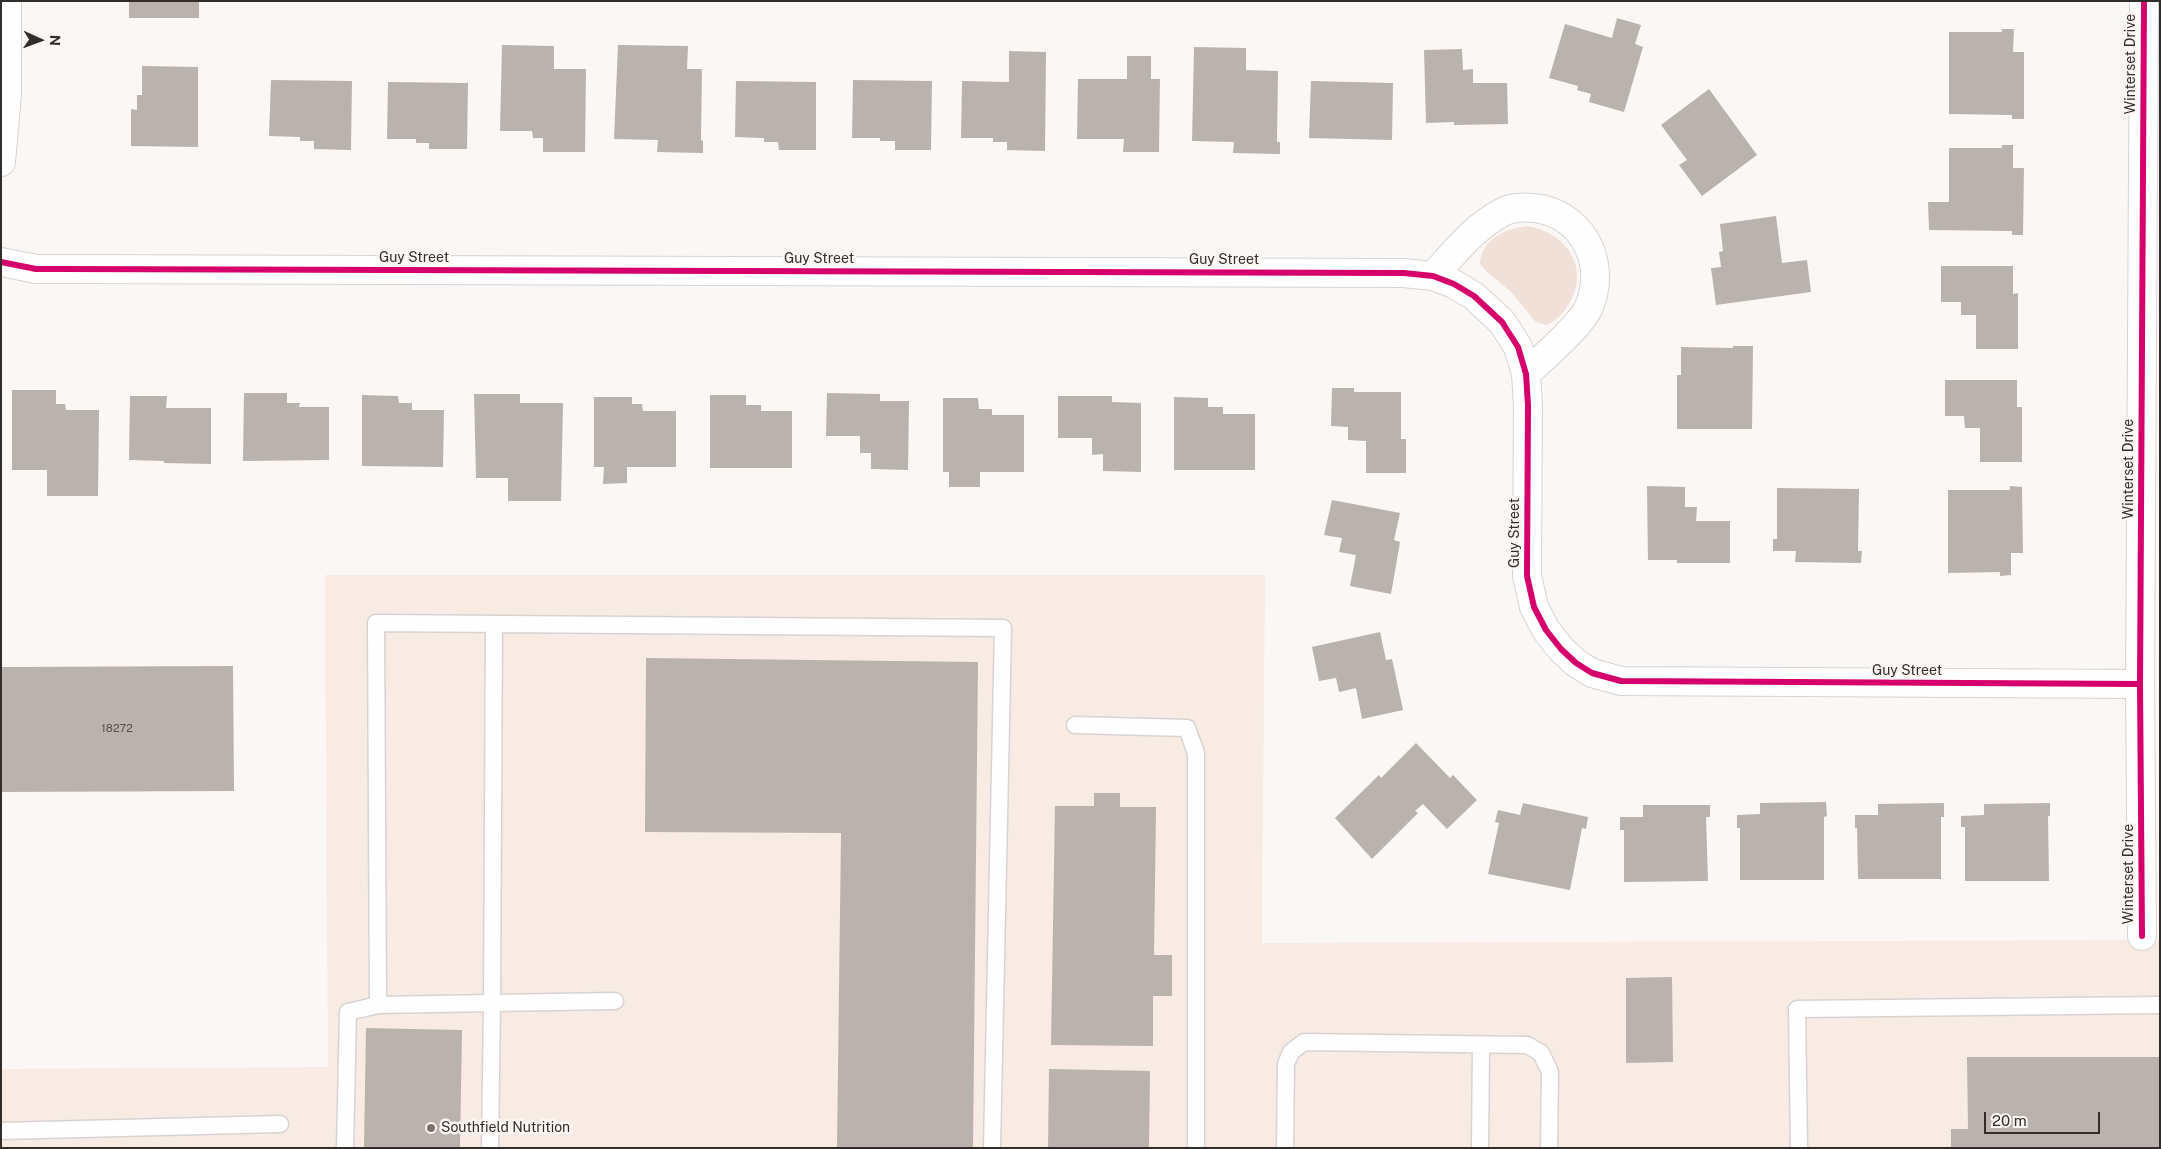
<!DOCTYPE html>
<style>
body{margin:0}
#map{position:relative;width:2161px;height:1149px;overflow:hidden;background:#fbf7f5;font-family:"Public Sans",sans-serif}
canvas{display:block}
.frame{position:absolute;inset:0;border:2px solid #322d2a;pointer-events:none}
.north{position:absolute;left:15px;top:15px;width:50px;height:50px;-webkit-text-stroke:4px #fef6f2;paint-order:stroke;rotate:92deg;font-size:14px;font-weight:700;line-height:20px;text-align:center;color:#322d2a}
.north::after{content:'';display:block;margin:auto;width:18px;height:22px;background:#322d2a;clip-path:polygon(50% 0,100% 100%,50% 72%,0 100%)}
.scale{position:absolute;left:1984px;top:1112px;width:116px;height:22px;box-sizing:border-box;border:2px solid #322d2a;border-top:0;padding-left:6px;font-size:15px;line-height:18px;white-space:nowrap;color:#322d2a;-webkit-text-stroke:4px #fef6f2;paint-order:stroke}
</style>
<div id="map">
<canvas width="2161" height="1149"></canvas>
<div class="frame"></div>
<div class="north">N</div>
<div class="scale">20 m</div>
</div>
<script>
const ctx = document.querySelector('canvas').getContext('2d');
ctx.lineJoin = 'round';
function fillPath(path, color) { ctx.fillStyle = color; ctx.fill(path, 'evenodd'); }
function strokePath(path, color, width, dash) { ctx.strokeStyle = color; ctx.lineWidth = width; ctx.lineCap = dash ? 'butt' : 'round'; ctx.setLineDash(dash || []); ctx.stroke(path); }
function drawText(font, color, halo, rows, align = 'center') {
  ctx.font = font + ' "Public Sans",sans-serif'; ctx.lineWidth = 5; ctx.setLineDash([]); ctx.textBaseline = 'middle'; ctx.strokeStyle = halo; ctx.fillStyle = color; for (const [text, x, y, turn = 0] of rows) {
    ctx.save(); ctx.translate(x, y); ctx.rotate((+turn || 0) * Math.PI / 180); ctx.textAlign = isNaN(turn) ? turn : align; if (halo) ctx.strokeText(text, 0, 0); ctx.fillText(text, 0, 0); ctx.restore();
  }
}
fillPath(new Path2D(`
 M325 575H1265L1262 943 2160 940V1148H1V1069L328 1067Z`), '#f8ebe4');
fillPath(new Path2D(`
 M1527 226C1566 232 1591 268 1569 304 1564 313 1556 321 1546 325L1536 322 1511 292 1488 273 1480 264C1481 240 1506 228 1527 226Z`), '#f0e0d8');
fillPath(new Path2D(`
 M129 1H199V18H129Z
 M1617 18 1641 25 1635 44 1643 47 1624 112 1589 102 1591 94 1577 90 1578 86 1549 78 1565 24 1612 38Z
 M2002 29H2014L2013 52H2024V119H2012V115L1949 114V32H2002Z
 M502 45 554 46V69H586L585 152H543V138H533L532 131H500Z
 M618 45 688 46 687 69H702L701 140 703 141V153L657 152 658 140 614 139Z
 M1194 47 1246 48V70L1278 71 1277 142H1280V154L1233 153 1234 142 1192 141Z
 M1462 49 1463 70 1473 69V83H1507L1508 124 1454 125V122L1426 123 1424 50Z
 M1009 51 1046 52 1045 151 1007 150V142H993V138H961L962 81 1009 82Z
 M1127 56H1151V79H1160L1159 152H1123L1124 139H1077L1078 79H1127Z
 M142 66 198 67V147L131 146V109L137 110V95H142Z
 M271 80 352 81 351 150 314 149V141H300V137L269 136Z
 M853 80 932 81 931 150H895V141H880V138H852Z
 M736 81 816 82V150H779L778 142H764V138L735 137Z
 M1311 81 1393 83 1392 140 1309 138Z
 M388 82 468 83 467 149H429V143H416V139H387Z
 M1709 89 1757 155 1702 196 1679 165 1687 160 1661 125Z
 M2002 145H2013V168H2024L2023 235H2012V231L1929 230 1928 202H1949V148H2002Z
 M1776 216 1782 263 1807 260 1811 292 1716 305 1711 268 1721 267 1719 252 1723 251 1720 224Z
 M1941 266H2013V294L2018 293V349H1976V315H1961V302H1941Z
 M1733 346H1753L1752 429H1677V375H1681V347L1733 348Z
 M1945 380H2017V407H2022V462H1980V428H1965L1964 416H1945Z
 M1332 388H1354V392H1401V439H1406V473H1366V441L1348 440V427L1331 426Z
 M12 390H56V404H65L66 410H99L98 496H47V470H12Z
 M244 393H287V403H300L299 407H329V460L243 461Z
 M827 393 880 394V401H909L908 470 871 469V453H860V436H826Z
 M474 394H520V403H563L561 501H508V478H476Z
 M362 395 398 396 399 403H412V410H444L443 467 362 466Z
 M710 395H746V405H761V411H792V468H710Z
 M130 396H167L166 408H211V464L164 463V461L129 460Z
 M1058 396H1112V402L1141 403V472L1103 471V454L1092 455V438H1058Z
 M594 397H632V404H642L643 411H676V467H627V483L603 484 604 467H594Z
 M1174 397 1208 398V407H1223V414H1255V470H1174Z
 M943 398H978L979 409H992V415H1024V472H980V487H949V472H943Z
 M1647 486 1685 487V507H1697L1696 521H1730V563H1677V560H1648Z
 M2010 486 2022 487 2023 553H2011V575L2000 576V572L1948 573V490H2010Z
 M1777 488 1859 489 1858 551H1862L1861 563 1795 562 1796 551H1773V539H1777Z
 M1332 500 1400 513 1394 540 1400 542 1391 594 1350 586 1356 555 1339 552 1342 538 1324 535Z
 M1380 632 1386 660 1392 659 1403 710 1362 719 1356 688 1339 692 1336 678 1319 681 1312 647Z
 M646 658 978 662 973 1148H837L841 833 645 832Z
 M233 666 234 791 1 792V667Z
 M1416 743 1450 778 1453 775 1477 800 1447 829 1423 804 1415 811 1418 813 1372 859 1335 818 1379 775 1381 778Z
 M1094 793H1120V807H1156L1154 955H1172V996H1153V1046L1051 1045 1055 806H1094Z
 M1826 802 1827 816 1824 817V880H1740V828H1737V815L1760 814V803Z
 M1523 803 1588 817 1586 829 1582 828 1570 890 1488 874 1499 823 1495 822 1498 810 1520 815Z
 M1944 803V817H1941V879H1858L1857 828H1855V815H1878V804Z
 M2050 803V816H2048L2049 881H1965V827H1961V816L1984 815V804Z
 M1643 805H1710V817H1706L1708 881 1624 882V830H1620V817H1643Z
 M1672 977 1673 1062 1626 1063V978Z
 M366 1028 462 1030 460 1148H364Z
 M1967 1057H2160V1148L1951 1147V1129H1968Z
 M1049 1069 1150 1071 1149 1148H1048Z`), '#bab2ad');
const lane = new Path2D(`
 M494 624 492 1003 615 1001
 M1075 725 1187 728 1196 753V1148
 M378 1005 376 623 1003 628 992 1148
 M1 1131 280 1124
 M345 1148 348 1012 378 1005 492 1003 490 1148
 M1285 1148 1286 1064 1291 1052 1304 1042 1527 1045 1541 1053 1550 1072 1549 1148
 M1480 1148 1481 1045
 M1799 1148 1797 1009 2160 1005`);
const street = new Path2D(`
 M1 162 7 94V1
 M1 262 36 269H62L1404 273 1433 276 1454 284 1474 296 1502 322 1518 347 1526 374 1528 405 1527 576 1534 607 1546 630 1561 649 1576 663 1592 673 1621 681 2140 684
 M1433 276C1454 253 1475 226 1503 212 1514 206 1529 207 1541 209 1586 219 1606 265 1589 307 1580 327 1542 358 1526 374
 M2142 936 2140 684 2144 1`);
strokePath(lane, '#d8d3d1', 19);
strokePath(street, '#d8d3d1', 30);
strokePath(lane, '#fefefe', 16);
strokePath(street, '#fefefe', 28);
strokePath(new Path2D(`
 M1 262 36 269H62L1404 273 1433 276 1454 284 1474 296 1502 322 1518 347 1526 374 1528 405 1527 576 1534 607 1546 630 1561 649 1576 663 1592 673 1621 681 2140 684
 M2142 936 2140 684 2144 1`), '#d6006c', 6);
for (const [x, y, r, color] of [
 [431,1128,5,"#787471"]
]) { const dot = new Path2D(); dot.arc(x, y, r, 0, 2 * Math.PI); ctx.fillStyle = color; ctx.fill(dot); strokePath(dot, '#fef6f2', 2); }
drawText('11px', '#544e4b', null, [
 ["18272",117,729]
]);
drawText('14px', '#322d2a', '#fef6f2', [
 ["Winterset Drive",2131,64,-90],
 ["Guy Street",414,258],
 ["Guy Street",819,259],
 ["Guy Street",1224,260],
 ["Winterset Drive",2129,469,-90],
 ["Guy Street",1515,533,-90],
 ["Guy Street",1907,671],
 ["Winterset Drive",2129,874,-90]
]);
drawText('14px', '#322d2a', '#fef6f2', [
 ["Southfield Nutrition",441,1128]
], 'left');
</script>
